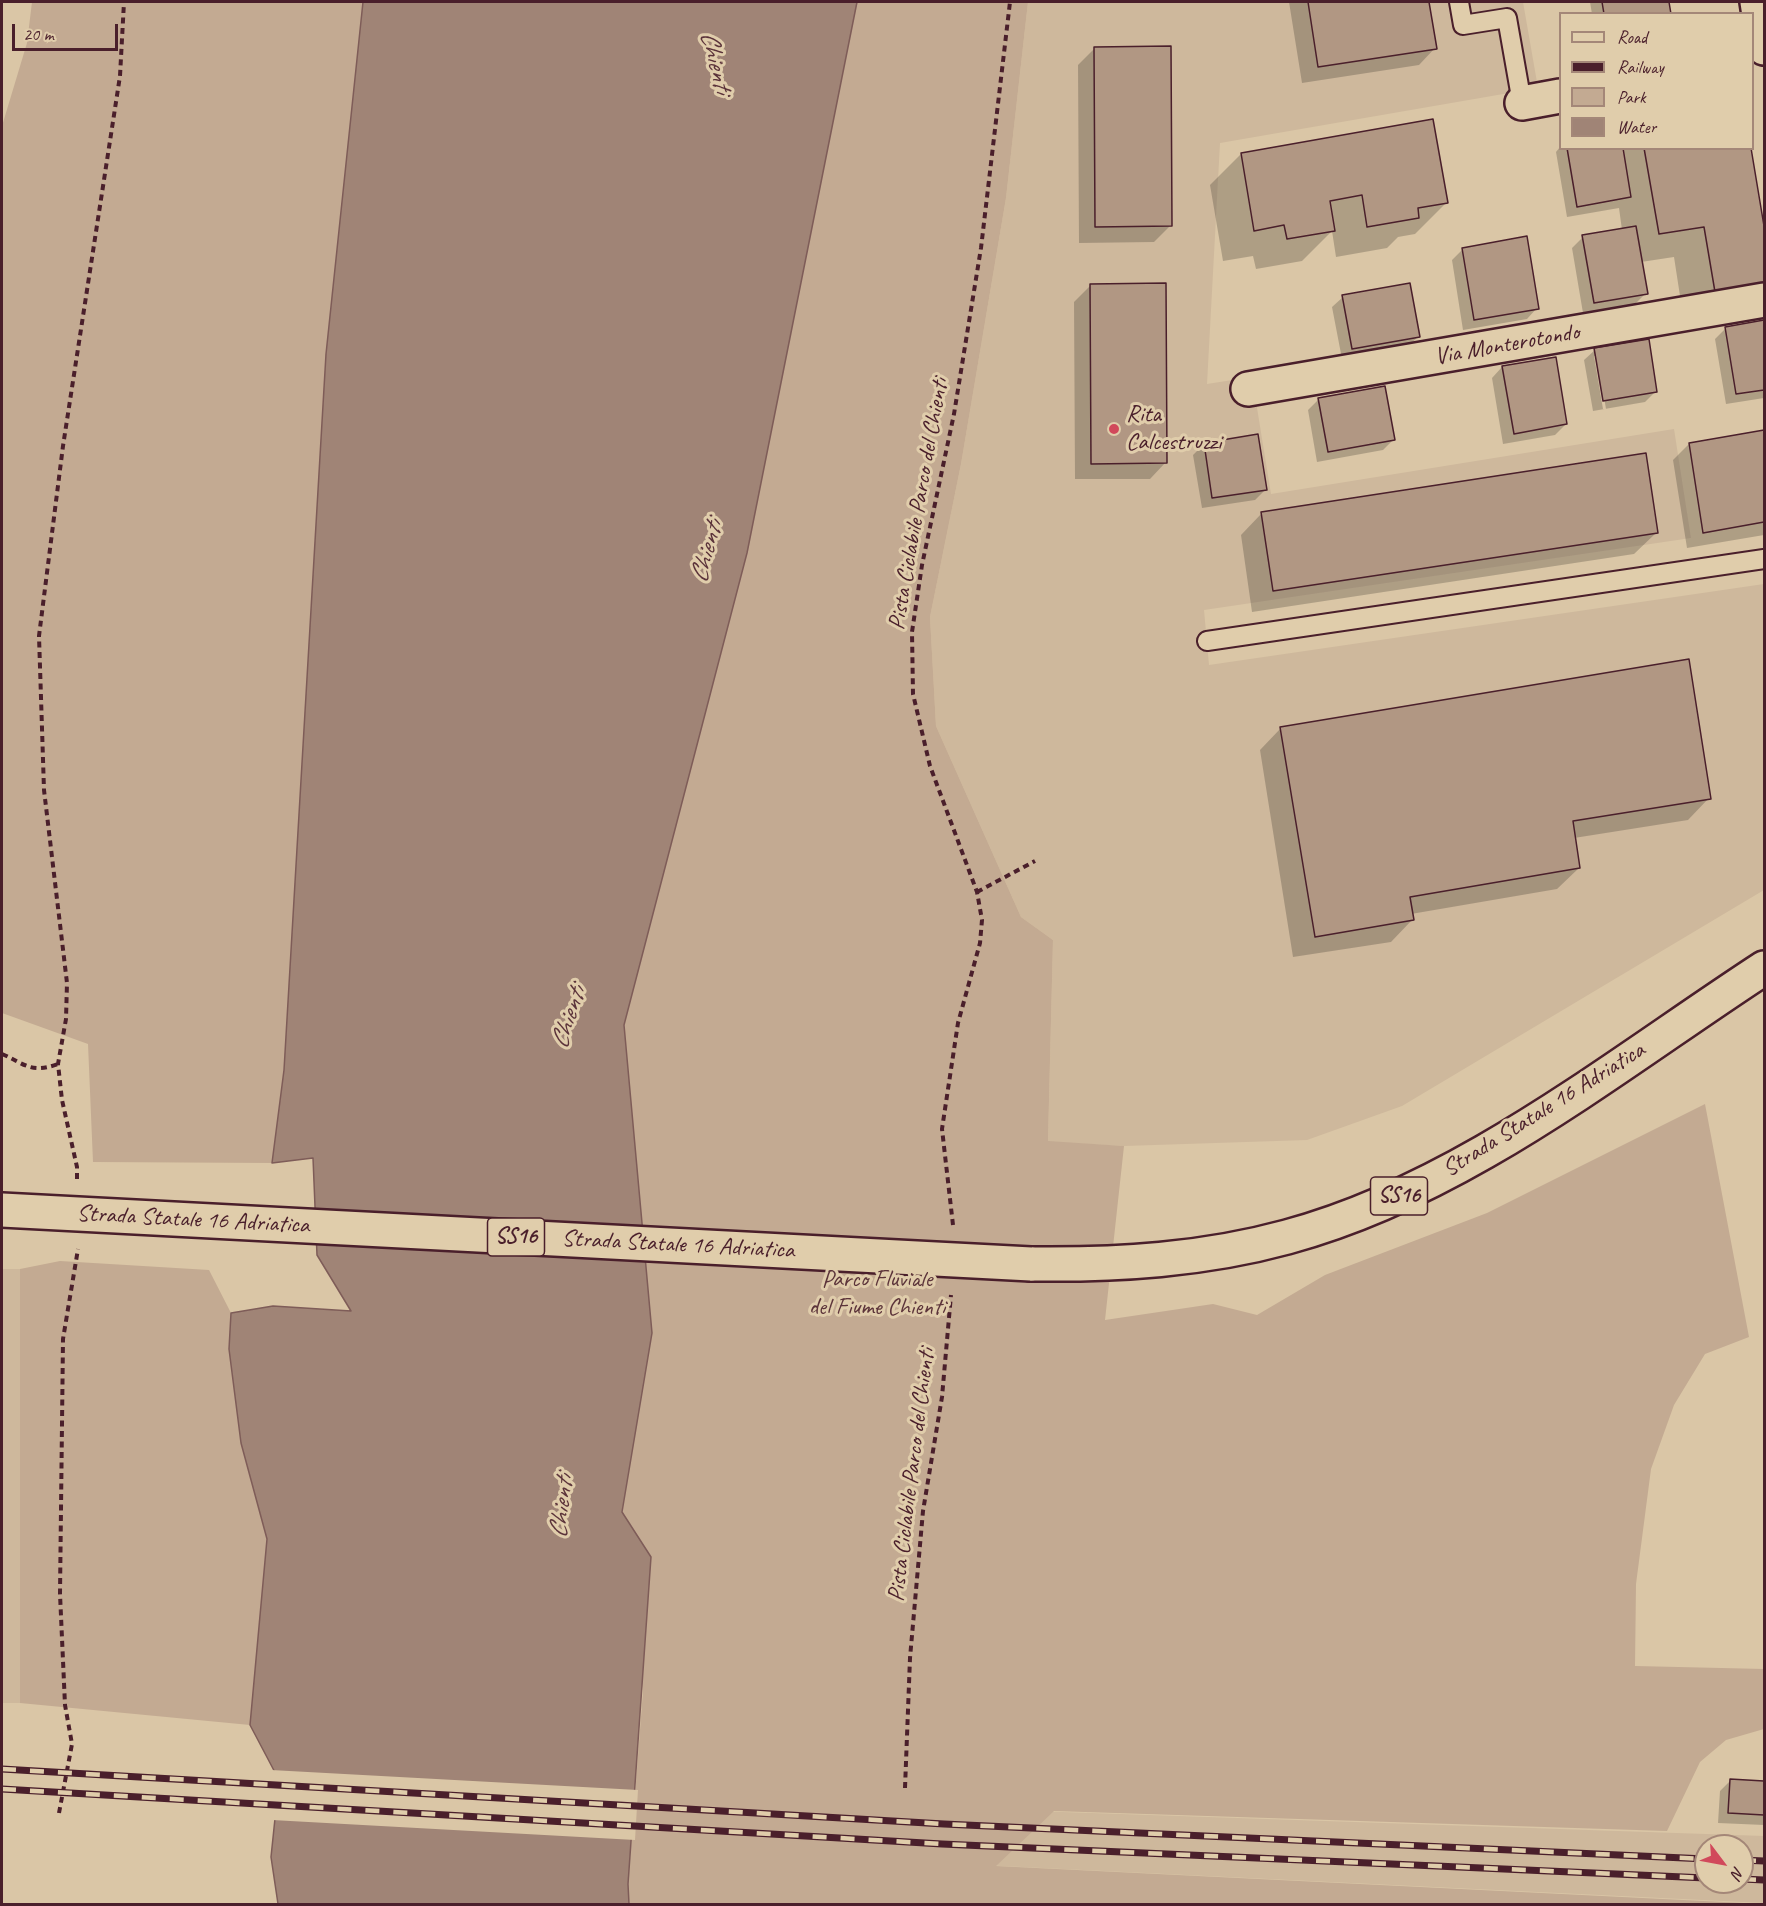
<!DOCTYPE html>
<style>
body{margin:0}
#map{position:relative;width:1766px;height:1906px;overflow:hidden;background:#dac6a6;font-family:Caveat,sans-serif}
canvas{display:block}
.frame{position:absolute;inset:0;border:3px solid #4a1f2b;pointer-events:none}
.legend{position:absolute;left:1559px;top:12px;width:195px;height:138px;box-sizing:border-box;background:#e0cdab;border:2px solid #a48778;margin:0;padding:8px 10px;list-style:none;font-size:18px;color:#4a1f2b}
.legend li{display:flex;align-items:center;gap:12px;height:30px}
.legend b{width:30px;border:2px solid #a48778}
.north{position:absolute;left:1694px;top:1834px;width:60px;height:60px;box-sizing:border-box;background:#e0cdab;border:2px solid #a48778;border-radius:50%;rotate:122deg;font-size:16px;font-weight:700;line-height:24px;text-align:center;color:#4a1f2b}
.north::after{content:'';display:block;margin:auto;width:21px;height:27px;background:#d1495b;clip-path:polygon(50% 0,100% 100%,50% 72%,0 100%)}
.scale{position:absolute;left:12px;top:24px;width:106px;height:27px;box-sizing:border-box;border:3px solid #4a1f2b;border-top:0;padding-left:8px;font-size:18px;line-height:21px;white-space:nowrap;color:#4a1f2b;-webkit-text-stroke:4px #e0cdab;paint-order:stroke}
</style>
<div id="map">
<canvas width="1766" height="1906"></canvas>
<div class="frame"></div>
<ul class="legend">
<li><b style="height:8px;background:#e0cdab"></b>Road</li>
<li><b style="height:8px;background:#4a1f2b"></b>Railway</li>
<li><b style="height:16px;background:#c3aa92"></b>Park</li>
<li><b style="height:16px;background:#a08476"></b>Water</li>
</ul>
<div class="north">N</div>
<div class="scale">20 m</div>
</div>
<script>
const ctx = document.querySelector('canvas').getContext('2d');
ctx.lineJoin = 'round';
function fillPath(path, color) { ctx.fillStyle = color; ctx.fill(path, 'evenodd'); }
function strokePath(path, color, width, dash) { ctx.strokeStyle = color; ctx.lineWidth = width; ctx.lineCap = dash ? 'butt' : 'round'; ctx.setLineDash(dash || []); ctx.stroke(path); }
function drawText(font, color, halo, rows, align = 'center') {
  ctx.font = font + ' Caveat,sans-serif'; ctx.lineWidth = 6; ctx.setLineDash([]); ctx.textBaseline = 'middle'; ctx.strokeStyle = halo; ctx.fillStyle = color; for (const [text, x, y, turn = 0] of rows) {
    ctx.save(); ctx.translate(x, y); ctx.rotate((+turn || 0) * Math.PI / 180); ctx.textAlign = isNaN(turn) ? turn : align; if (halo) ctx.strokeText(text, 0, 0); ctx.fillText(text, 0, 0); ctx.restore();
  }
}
fillPath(new Path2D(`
 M1028 2H1523L1538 88 1220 143 1207 384 1252 377 1271 494 1674 429 1691 538 1204 610 1209 665 1764 584V890L1402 1106 1307 1140 1124 1146 1048 1142 1053 940 1021 917 936 726 930 617 961 464 1006 198Z
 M2 1269H20V1703H2Z
 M945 1808 1764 1836V1903L960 1864ZM1706 1846H1742V1882H1706Z`), '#ceb89c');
fillPath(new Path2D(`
 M32 2H363L326 354 284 1070 272 1163 93 1162 88 1044 2 1013V126L27 43Z
 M857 2H1028L1006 198 961 464 930 617 936 726 1021 917 1053 940 1048 1141 1124 1146 1105 1320 1213 1304 1257 1315 1325 1275 1487 1213 1705 1104 1749 1337 1705 1354 1674 1405 1651 1469 1636 1584 1635 1666 1764 1669V1729L1726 1740 1700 1762 1667 1831 1054 1811 996 1866 1764 1904H629L628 1884 643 1691 622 1512 652 1333 624 1025 747 553Z
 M60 1261 209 1270 231 1313 229 1349 241 1443 267 1539 250 1725 20 1703V1269Z`), '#c3aa92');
const water = new Path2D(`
 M363 2H857L747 553 624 1025 652 1333 622 1512 651 1557 628 1884 629 1904H278L271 1857 279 1780 250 1725 267 1539 241 1443 229 1349 231 1313 273 1306 351 1311 317 1255 313 1158 272 1163 284 1070 326 354Z`);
fillPath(water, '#a08476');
strokePath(water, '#7e5c58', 1.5);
fillPath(new Path2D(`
 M271 1770 638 1790 635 1840 272 1820 276 1780Z`), '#dac6a6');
fillPath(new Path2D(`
 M1289 2H1428L1435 48 1419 65 1302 83Z
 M1590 2H1667L1669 14H1592Z
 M1094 49 1170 226 1154 242 1079 243 1078 65Z
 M1560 147 1750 148 1764 235V289L1684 322 1674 257 1641 262 1646 293 1635 304 1583 313 1572 248 1583 237 1622 230 1619 208 1567 217 1556 152Z
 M1241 154 1446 203 1415 234 1398 237 1387 248 1336 257 1332 231 1302 261 1256 269 1253 256 1223 261 1210 185Z
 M1463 249 1537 308 1527 319 1463 330 1452 260Z
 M1090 286 1166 462 1150 479H1075L1074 302Z
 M1343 297 1418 337 1407 347 1342 359 1332 307Z
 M1764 321V398L1726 404 1715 339 1725 329Z
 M1595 350 1656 391 1645 402 1593 411 1584 360ZM1594 356H1597L1606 409H1603Z
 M1502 367 1566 424 1555 435 1503 444 1492 378Z
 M1318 400 1394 439 1383 450 1317 462 1308 410Z
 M1764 431V535L1687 548 1673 460 1689 444Z
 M1204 444 1266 489 1255 500 1202 508 1193 455Z
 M1262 513 1656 533 1634 554 1252 612 1241 535Z
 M1281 728 1709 798 1688 820 1574 838 1579 868 1557 889 1411 914 1412 920 1391 942 1293 957 1260 750Z
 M1731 1780 1764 1782V1825L1718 1823 1720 1791Z`), '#0003');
const building = new Path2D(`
 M1308 2H1429L1437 49 1318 67Z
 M1602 2H1669L1671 14H1604Z
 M1171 46 1172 226 1095 227 1094 47Z
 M1433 119 1448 203 1418 208 1419 218 1367 227 1362 195 1330 201 1335 231 1287 239 1284 225 1254 231 1241 153Z
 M1567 148H1623L1631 197 1577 207Z
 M1644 148H1751L1764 226V283L1715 292 1704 227 1659 234Z
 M1636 226 1648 294 1594 303 1582 235Z
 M1527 236 1539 309 1474 320 1462 248Z
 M1166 283 1167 463 1091 464 1090 284Z
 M1410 283 1420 337 1352 349 1342 295Z
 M1764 320V390L1736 394 1725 327Z
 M1649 339 1657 392 1603 401 1594 348Z
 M1556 357 1567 424 1514 434 1502 366Z
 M1385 386 1395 440 1328 452 1318 398Z
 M1764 430V522L1703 533 1689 443Z
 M1258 434 1267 490 1212 498 1204 443Z
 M1646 453 1658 533 1273 591 1261 512Z
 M1689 659 1711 799 1573 821 1580 868 1410 897 1414 920 1315 937 1280 727Z
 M1730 1779 1764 1781V1815L1728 1813Z`);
fillPath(building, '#b19783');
strokePath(building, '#4a1f2b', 1.5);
const lane = new Path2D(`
 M1459 2 1463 25 1507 18 1522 103
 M1207 641 1764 559`);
const street = new Path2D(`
 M1757 2 1764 48
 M1522 103 1560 96
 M1248 389 1764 300`);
const primary = new Path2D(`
 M1031 1264C1118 1265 1203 1260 1287 1237 1462 1190 1615 1065 1764 968`);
strokePath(lane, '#4a1f2b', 22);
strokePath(street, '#4a1f2b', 38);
strokePath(primary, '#4a1f2b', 38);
strokePath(new Path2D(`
 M977 892 1035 861
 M2 1054C25 1064 31 1074 58 1064
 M77 1179V1167L62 1100 58 1064 66 1019 67 983 44 790 39 636 63 446 120 76 124 2
 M953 1225 942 1129 958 1023 980 943 982 920 977 892 930 766 913 694 912 632 922 565 954 414 981 248 1010 2
 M905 1788 910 1658 923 1511 942 1397 951 1295
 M59 1813 72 1744 65 1705 60 1594 63 1339 78 1249`), '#4a1f2b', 4, [6, 4.5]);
strokePath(lane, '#e0cdab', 18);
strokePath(street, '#e0cdab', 33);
strokePath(primary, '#e0cdab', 33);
const rail = new Path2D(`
 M2 1769 944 1824 1706 1859
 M2 1789 942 1844 1706 1878
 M1742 1860 1764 1861
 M1742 1879 1764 1880`);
strokePath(rail, '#4a1f2b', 7);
strokePath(rail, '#e0cdab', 4.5, [14]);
const primaryBridge = new Path2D(`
 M2 1210 1031 1264`);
strokePath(primaryBridge, '#4a1f2b', 38, []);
strokePath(primaryBridge, '#e0cdab', 33);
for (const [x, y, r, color] of [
 [1114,429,6,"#d1495b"]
]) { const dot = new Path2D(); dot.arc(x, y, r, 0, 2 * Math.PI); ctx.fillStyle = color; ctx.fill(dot); strokePath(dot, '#e0cdab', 2); }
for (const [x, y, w] of [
 [1399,1196,57],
 [516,1237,57]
]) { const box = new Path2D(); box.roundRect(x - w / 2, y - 19, w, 38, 4.5); ctx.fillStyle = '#e0cdab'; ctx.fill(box); strokePath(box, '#4a1f2b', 1.5); }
drawText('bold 22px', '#4a1f2b', null, [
 ["SS16",1399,1196],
 ["SS16",516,1237]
]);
drawText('24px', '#4a1f2b', '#e0cdab', [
 ["Via Monterotondo",1507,345,-10],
 ["Pista Ciclabile Parco del Chienti",919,504,-80],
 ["Strada Statale 16 Adriatica",1544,1110,-32],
 ["Strada Statale 16 Adriatica",193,1220,3],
 ["Strada Statale 16 Adriatica",678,1245,3],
 ["Pista Ciclabile Parco del Chienti",912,1475,-83]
]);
drawText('24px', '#4a1f2b', '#e0cdab', [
 ["Rita",1126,415],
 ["Calcestruzzi",1126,443]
], 'left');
drawText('24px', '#5c343a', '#e0cdab', [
 ["Parco Fluviale",877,1280],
 ["del Fiume Chienti",877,1308]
]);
drawText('italic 26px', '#5b333a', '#e0cdab', [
 ["Chienti",715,62,76],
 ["Chienti",707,552,-75],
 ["Chienti",569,1018,-72],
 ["Chienti",562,1507,-84]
]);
</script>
